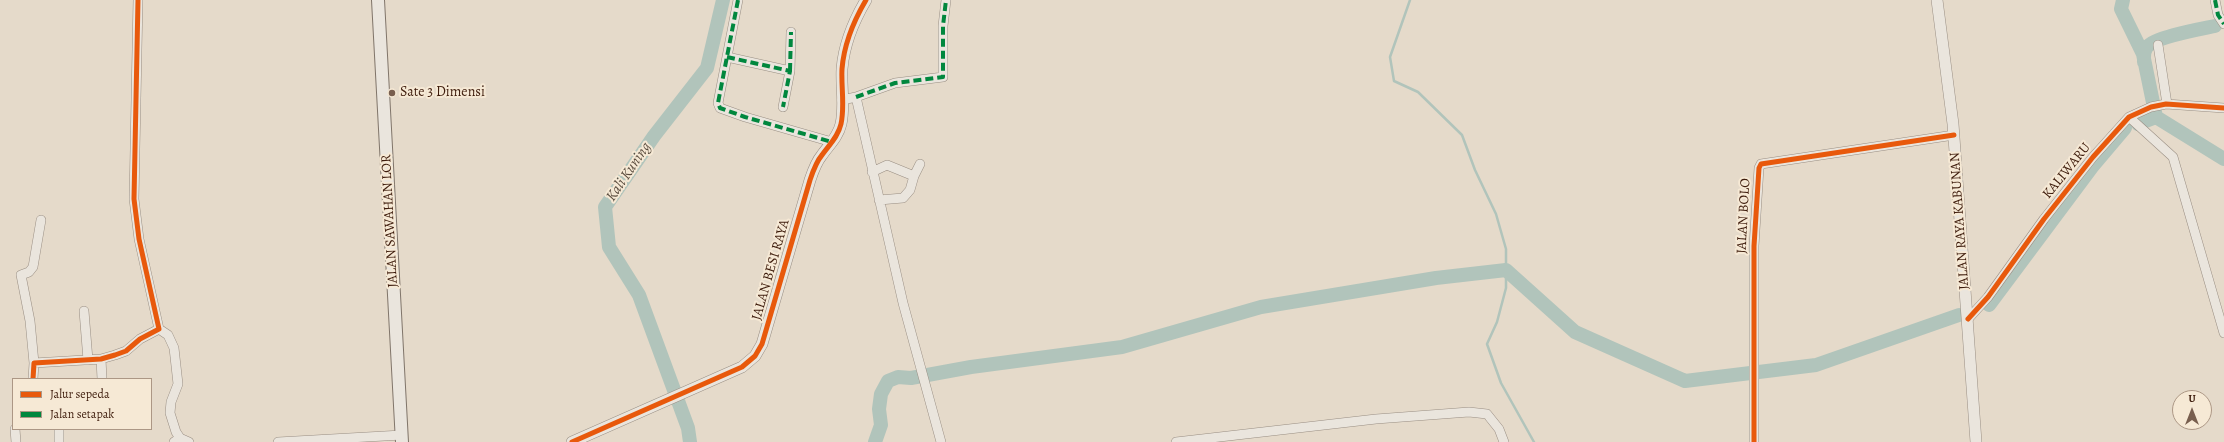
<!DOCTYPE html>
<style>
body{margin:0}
#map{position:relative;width:2224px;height:442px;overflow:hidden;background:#e5daca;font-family:Alegreya,serif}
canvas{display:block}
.legend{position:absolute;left:12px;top:378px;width:140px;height:52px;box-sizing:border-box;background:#f6e9d5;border:1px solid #ac9785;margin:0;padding:5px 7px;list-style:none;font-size:12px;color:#3e1c0c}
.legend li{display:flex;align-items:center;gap:8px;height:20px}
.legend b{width:20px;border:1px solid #ac9785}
.north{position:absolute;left:2172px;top:390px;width:40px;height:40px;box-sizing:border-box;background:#f6e9d5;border:1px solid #ac9785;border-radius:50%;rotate:0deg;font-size:11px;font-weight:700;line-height:16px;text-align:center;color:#3e1c0c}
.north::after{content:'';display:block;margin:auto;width:14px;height:18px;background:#785e4e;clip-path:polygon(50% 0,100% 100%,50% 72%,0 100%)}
</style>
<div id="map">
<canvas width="2224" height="442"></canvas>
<ul class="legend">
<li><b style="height:5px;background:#e8590c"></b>Jalur sepeda</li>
<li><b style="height:5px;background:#00873e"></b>Jalan setapak</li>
</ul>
<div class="north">U</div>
</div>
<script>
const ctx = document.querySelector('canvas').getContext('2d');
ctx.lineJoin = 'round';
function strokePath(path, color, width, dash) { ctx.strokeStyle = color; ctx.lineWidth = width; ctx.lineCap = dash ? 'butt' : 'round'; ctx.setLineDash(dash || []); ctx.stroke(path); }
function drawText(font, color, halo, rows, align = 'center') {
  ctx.font = font + ' Alegreya,serif'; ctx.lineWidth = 4; ctx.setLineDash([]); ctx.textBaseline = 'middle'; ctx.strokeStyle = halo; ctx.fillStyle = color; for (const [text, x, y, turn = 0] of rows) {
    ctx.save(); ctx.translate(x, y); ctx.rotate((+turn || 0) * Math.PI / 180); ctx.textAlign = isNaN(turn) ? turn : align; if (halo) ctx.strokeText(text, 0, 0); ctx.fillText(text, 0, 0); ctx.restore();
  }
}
strokePath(new Path2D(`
 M1410 0 1390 57 1394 81 1418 92 1462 135 1475 170 1496 214 1506 249V288L1497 322 1487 344 1501 383 1534 442`), '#b1c4bb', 2.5);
strokePath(new Path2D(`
 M2123 0 2121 9 2143 54 2156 117 2224 159
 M2144 62C2144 57 2143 52 2147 47 2155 37 2201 29 2215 26
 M2138 124 2156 117 2153 108
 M1989 305 2092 167 2125 128
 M690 442 688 428 639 295 609 247 605 207 654 136 707 68 723 0
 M875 442 881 425 879 409 881 394 888 381 898 377 911 378 971 367 1122 347 1261 307 1436 278 1506 270 1575 332 1685 381 1816 365 1959 315`), '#b1c4bb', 14);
const minor = new Path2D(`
 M738 0 718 103 720 108 745 117 832 142
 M2215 0 2218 15 2224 24
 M2158 45 2167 104
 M727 57 790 71 783 107
 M790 71 791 32
 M856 97 895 83 943 77V26L946 0
 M842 100 856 97 903 303 941 442
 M2129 117 2173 157 2224 333
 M872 172 887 165 914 176 920 164
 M879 200 903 198 910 190 914 176
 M84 311 88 360
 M1968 319 1988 297 2044 219 2093 157 2129 117 2151 107 2166 104 2224 108
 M159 329 168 335 174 348 178 384 171 402 170 413 176 432 180 438
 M101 359 102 379
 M34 363 30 321 21 275 29 272 33 267 41 220
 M33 379 34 363 101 359 115 355 126 351 140 339 159 329 139 239 134 199 138 0
 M15 429 16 442
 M59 442V429
 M174 442 180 438 189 442
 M278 442 402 435
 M1176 442 1376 419 1469 412 1487 414 1499 429 1504 442
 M1754 442V246L1759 168 1761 164 1954 135`);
const tertiary = new Path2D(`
 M1937 0 1953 124 1976 442
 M572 442 742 367 755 356 762 344 810 180C813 171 816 162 822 155 829 145 838 137 841 124 845 106 841 87 842 69 844 44 853 22 866 0`);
const secondary = new Path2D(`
 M378 0 402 442`);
strokePath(minor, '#998e83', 10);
strokePath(tertiary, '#998e83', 12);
strokePath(secondary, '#80756a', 14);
strokePath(minor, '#eae5dd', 9);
strokePath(tertiary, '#eae5dd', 11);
strokePath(secondary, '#eae5dd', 12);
strokePath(new Path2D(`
 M738 0 718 103 720 108 745 117 832 142
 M2215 0 2218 15 2224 24
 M727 57 790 71 783 107
 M790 71 791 32
 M856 97 895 83 943 77V26L946 0`), '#00873e', 4, [8, 4]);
strokePath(new Path2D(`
 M1968 319 1988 297 2044 219 2093 157 2129 117 2151 107 2166 104 2224 108
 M33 379 34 363 101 359 115 355 126 351 140 339 159 329 139 239 134 199 138 0
 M572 442 742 367 755 356 762 344 810 180C813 171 816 162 822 155 829 145 838 137 841 124 845 106 841 87 842 69 844 44 853 22 866 0
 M1754 442V246L1759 168 1761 164 1954 135`), '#e8590c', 5);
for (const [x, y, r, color] of [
 [392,93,4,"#785e4e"]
]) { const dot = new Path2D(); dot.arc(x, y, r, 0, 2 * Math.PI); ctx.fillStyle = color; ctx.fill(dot); strokePath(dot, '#f6e9d5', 1.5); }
drawText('14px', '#3e1c0c', '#f6e9d5', [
 ["Sate 3 Dimensi",400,93]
], 'left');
drawText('14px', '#3e1c0c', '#f6e9d5', [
 ["KALIWARU",2067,171,-51],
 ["JALAN BOLO",1744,216,-87],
 ["JALAN SAWAHAN LOR",390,221,-93],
 ["JALAN RAYA KABUNAN",1960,221,-94],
 ["JALAN BESI RAYA",771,270,-74]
]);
drawText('italic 15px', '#5a4c3e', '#f6e9d5', [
 ["Kali Kuning",629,172,-56]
]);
</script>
